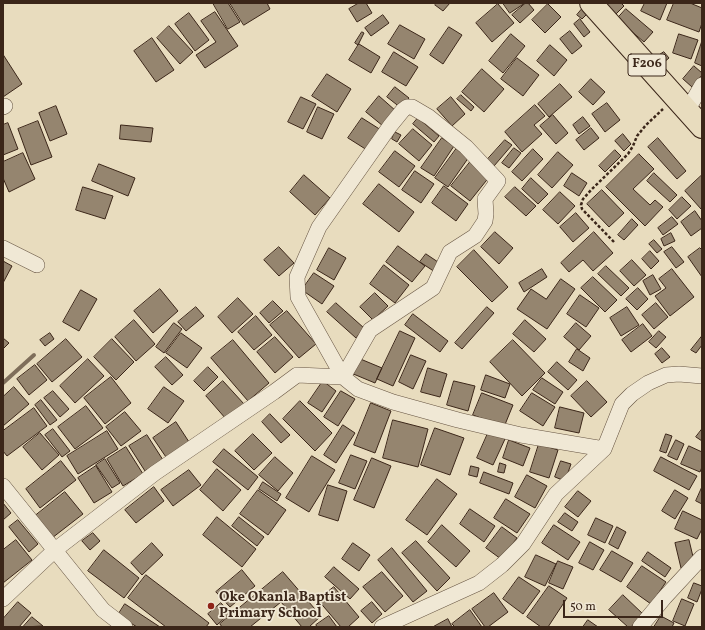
<!DOCTYPE html>
<style>
body{margin:0}
#map{position:relative;width:705px;height:630px;overflow:hidden;background:#e8dcbe;font-family:Vollkorn,serif}
canvas{display:block}
.frame{position:absolute;inset:0;border:4px solid #3b2619;pointer-events:none}
.scale{position:absolute;left:563px;top:600px;width:100px;height:18px;box-sizing:border-box;border:2px solid #3b2619;border-top:0;padding-left:5px;font-size:12px;line-height:14px;white-space:nowrap;color:#3b2619;-webkit-text-stroke:3px #f0e8d5;paint-order:stroke}
</style>
<div id="map">
<canvas width="705" height="630"></canvas>
<div class="frame"></div>
<div class="scale">50 m</div>
</div>
<script>
const ctx = document.querySelector('canvas').getContext('2d');
ctx.lineJoin = 'round';
function strokePath(path, color, width, dash) { ctx.strokeStyle = color; ctx.lineWidth = width; ctx.lineCap = dash ? 'butt' : 'round'; ctx.setLineDash(dash || []); ctx.stroke(path); }
function fillPath(path, color) { ctx.fillStyle = color; ctx.fill(path, 'evenodd'); }
function drawText(font, color, halo, rows, align = 'center') {
  ctx.font = font + ' Vollkorn,serif'; ctx.lineWidth = 3.5; ctx.setLineDash([]); ctx.textBaseline = 'middle'; ctx.strokeStyle = halo; ctx.fillStyle = color; for (const [text, x, y, turn = 0] of rows) {
    ctx.save(); ctx.translate(x, y); ctx.rotate((+turn || 0) * Math.PI / 180); ctx.textAlign = isNaN(turn) ? turn : align; if (halo) ctx.strokeText(text, 0, 0); ctx.fillText(text, 0, 0); ctx.restore();
  }
}
strokePath(new Path2D(`
 M3 383 34 355`), '#7f6e5a', 4);
const building = new Path2D(`
 M213 3H228L240 22 228 29Z
 M230 3H267L270 9 244 25Z
 M359 3H366L372 13 357 22 349 9Z
 M437 3H450L443 11 435 5Z
 M503 3H525L510 13Z
 M526 3H528L534 10 520 23 512 15Z
 M600 3H621L624 6 613 17Z
 M645 3H667L660 20 641 11Z
 M674 3H690L702 8V23L699 32 667 20Z
 M498 4 514 23 492 42 476 23Z
 M548 4 561 17 545 33 532 20Z
 M582 9 587 14 582 19 577 15Z
 M626 9 653 32 644 42 617 19Z
 M215 12 238 46 205 68 196 55 216 42 201 21Z
 M189 13 209 40 195 51 175 24Z
 M383 15 389 23 371 36 365 28Z
 M580 19 590 32 584 37 574 24Z
 M400 25 425 39 414 59 388 44Z
 M169 26 193 52 180 64 157 38Z
 M449 27 462 35 443 64 430 55Z
 M570 31 582 46 572 54 560 39Z
 M362 32 364 33 358 45 355 43Z
 M511 34 525 46 503 73 489 61Z
 M679 34 698 40 691 59 673 53Z
 M152 38 174 70 156 82 134 51Z
 M702 41V66L695 63Z
 M359 44 380 57 371 73 349 60Z
 M550 45 567 60 554 76 537 61Z
 M394 52 418 67 406 86 382 72Z
 M664 52 669 58 663 63 658 56Z
 M4 56 22 84 3 97V57Z
 M517 58 539 75 523 96 501 79Z
 M694 66 702 73V75L692 87 683 79Z
 M482 69 504 89 484 112 462 92Z
 M327 74 351 89 337 112 312 96Z
 M591 79 605 92 593 105 579 92Z
 M560 84 572 97 549 117 538 104Z
 M395 87 409 98 401 108 387 97Z
 M461 95 474 107 471 111 457 99Z
 M379 96 396 111 383 126 366 112Z
 M301 97 316 104 303 129 288 122Z
 M451 97 465 114 452 126 437 109Z
 M607 103 620 120 605 132 592 114Z
 M535 105 545 116 534 125 542 134 522 152 505 132Z
 M56 106 67 134 50 141 39 113Z
 M318 107 334 114 322 139 307 132Z
 M553 115 568 133 556 144 540 126Z
 M583 117 590 126 579 134 573 125Z
 M362 118 381 130 367 150 348 138Z
 M418 118 439 136 434 142 413 124Z
 M38 121 52 157 31 165 18 129Z
 M8 123 18 149 3 155V125Z
 M121 125 153 128 151 142 120 139Z
 M591 128 599 138 584 150 576 140Z
 M413 129 432 145 419 161 399 144Z
 M395 132 401 135 397 142 392 139Z
 M623 134 631 144 624 151 615 141Z
 M442 138 454 146 434 176 421 168Z
 M658 138 686 171 677 179 648 147Z
 M505 140 512 145 494 166 487 160Z
 M457 148 469 157 448 187 435 178Z
 M514 148 521 153 509 168 502 163Z
 M533 149 543 159 522 181 512 172Z
 M615 150 621 156 605 172 599 166Z
 M395 151 415 166 399 187 379 172Z
 M558 152 573 165 552 188 538 175Z
 M23 153 35 179 9 192 3 178V162Z
 M639 154 654 169 633 189 650 205 655 200 663 207 645 226 606 187Z
 M471 161 490 176 470 201 451 186Z
 M99 164 135 178 128 196 92 181Z
 M415 171 434 184 421 203 402 190Z
 M572 173 587 183 579 196 564 186Z
 M654 173 677 195 670 202 647 181Z
 M304 175 330 198 315 215 290 192Z
 M702 175V208L701 209 685 191Z
 M531 178 548 194 538 204 522 189Z
 M379 184 414 212 399 232 363 204Z
 M444 186 468 204 456 221 432 203Z
 M83 187 113 196 105 219 76 210Z
 M515 187 536 206 526 216 505 197Z
 M602 190 624 213 609 227 587 204Z
 M560 192 575 206 558 224 543 210Z
 M682 197 691 206 677 219 669 210Z
 M695 211 702 221V228L691 236 681 222Z
 M576 213 589 228 573 242 560 227Z
 M672 217 678 224 663 235 658 228Z
 M632 219 638 225 624 240 618 235Z
 M495 232 513 248 499 264 481 247Z
 M594 232 613 253 593 271 583 260 569 272 561 263Z
 M671 233 675 241 664 246 661 239Z
 M654 240 662 249 657 253 649 244Z
 M398 246 425 266 412 282 386 262Z
 M279 247 294 263 279 276 264 260Z
 M672 247 684 262 676 268 664 252Z
 M329 248 346 258 334 280 317 270Z
 M700 248 702 250V277L688 257Z
 M474 250 508 287 492 302 457 267Z
 M650 251 659 261 651 269 642 259Z
 M426 254 441 264 435 272 420 262Z
 M632 260 646 275 634 286 620 271Z
 M3 261 12 266 3 283Z
 M384 265 409 285 395 303 370 284Z
 M606 266 629 288 621 296 598 274Z
 M542 269 547 277 524 292 519 283Z
 M672 269 694 297 670 316 655 296 666 288 659 279Z
 M314 273 334 286 322 304 302 290Z
 M653 275 661 289 650 295 643 281Z
 M593 277 617 300 605 312 581 288Z
 M561 279 575 289 547 329 517 309 531 289 546 299Z
 M638 288 648 299 637 310 626 299Z
 M160 289 178 311 153 333 134 311Z
 M81 290 97 299 79 331 63 322Z
 M375 293 388 306 373 320 360 307Z
 M580 295 599 308 586 327 567 314Z
 M238 298 253 314 232 333 218 317Z
 M273 301 283 311 269 323 260 313Z
 M336 303 364 328 356 338 327 312Z
 M656 303 668 317 654 329 642 315Z
 M196 307 204 316 186 331 178 322Z
 M487 307 494 313 462 349 455 343Z
 M627 307 639 325 621 336 610 318Z
 M287 311 316 344 299 358 270 325Z
 M413 314 448 341 440 352 405 325Z
 M256 316 272 335 254 350 238 332Z
 M134 320 155 344 136 361 115 337Z
 M525 320 546 339 534 352 513 334Z
 M174 323 182 329 164 353 156 347Z
 M576 323 591 336 579 350 564 337Z
 M643 324 652 336 631 352 622 340Z
 M400 331 415 338 393 386 377 379Z
 M659 331 666 337 656 348 649 342Z
 M50 333 54 339 45 346 40 340Z
 M181 333 202 348 187 368 166 353Z
 M702 336V345L696 353 691 350Z
 M275 337 293 357 275 373 257 352Z
 M3 338 9 343 3 349Z
 M66 339 82 357 52 382 37 364Z
 M112 339 134 362 116 380 94 357Z
 M233 340 269 383 248 401 211 358Z
 M513 340 545 373 522 396 490 362Z
 M662 348 670 357 662 363 655 354Z
 M577 349 590 358 583 371 569 362Z
 M411 355 426 361 413 389 399 382Z
 M166 357 183 375 172 385 155 367Z
 M358 358 382 368 375 383 351 373Z
 M88 359 104 376 75 403 60 386Z
 M557 362 577 380 568 390 548 372Z
 M35 365 47 380 29 395 17 379Z
 M208 367 218 377 204 391 194 381Z
 M428 368 447 374 440 397 421 392Z
 M486 375 510 384 505 398 481 390Z
 M111 377 131 403 105 424 84 398Z
 M542 378 563 392 555 404 533 390Z
 M223 381 244 404 226 419 206 396Z
 M323 381 336 391 322 412 308 403Z
 M454 381 475 386 468 411 447 405Z
 M587 381 607 402 591 417 571 396Z
 M14 387 29 404 3 426V397Z
 M164 387 184 401 168 423 148 409Z
 M53 391 69 409 60 417 44 398Z
 M341 391 355 399 338 426 324 417Z
 M482 393 513 405 504 427 473 415Z
 M532 393 555 407 543 426 520 411Z
 M41 400 57 420 50 425 35 405Z
 M300 401 332 433 315 451 283 419Z
 M371 403 391 411 375 453 354 445Z
 M86 406 103 428 75 449 58 427Z
 M560 407 584 413 579 433 555 428Z
 M34 408 47 426 7 456 3 451V431Z
 M125 412 141 431 121 446 106 427Z
 M270 414 290 435 281 443 262 422Z
 M393 420 428 429 418 467 383 458Z
 M176 422 191 445 168 460 153 438Z
 M343 425 355 433 336 463 324 455Z
 M435 428 464 438 450 475 421 465Z
 M53 429 70 451 62 457 45 435Z
 M702 429V441L696 437Z
 M107 431 118 449 78 474 67 456Z
 M489 431 505 439 493 465 477 458Z
 M40 433 59 455 42 470 23 447Z
 M253 434 272 453 254 470 235 451Z
 M666 434 672 436 666 453 660 451Z
 M147 435 163 460 145 471 129 446Z
 M509 440 530 448 523 466 503 458Z
 M676 440 684 444 677 460 668 456Z
 M539 444 558 450 549 478 530 472Z
 M689 446 702 452V467L700 472 681 464Z
 M126 447 143 474 123 486 107 459Z
 M224 449 258 477 248 490 213 462Z
 M351 455 367 461 355 489 339 483Z
 M312 456 335 470 309 512 286 498Z
 M275 457 293 473 278 491 259 475Z
 M661 457 697 476 689 490 654 471Z
 M372 458 391 466 374 508 354 500Z
 M105 459 120 483 112 488 96 465Z
 M61 461 76 480 40 508 26 489Z
 M561 461 571 464 565 481 555 477Z
 M500 463 506 465 504 473 498 472Z
 M96 466 112 492 94 503 78 478Z
 M471 466 479 468 477 477 469 475Z
 M217 469 241 490 223 511 200 490Z
 M189 470 201 485 173 506 161 490Z
 M484 472 513 483 509 494 480 483Z
 M527 475 547 486 535 508 515 497Z
 M437 479 457 494 427 535 406 520Z
 M263 482 281 494 277 501 259 489Z
 M328 485 347 491 338 521 319 515Z
 M154 487 164 501 136 523 125 510Z
 M702 487V504L696 501Z
 M258 490 286 510 268 535 240 514Z
 M675 490 688 498 675 519 662 511Z
 M578 491 591 501 578 517 565 507Z
 M65 492 83 514 52 538 35 516Z
 M506 499 530 514 517 533 494 518Z
 M3 503 11 513 3 520Z
 M470 509 495 526 484 542 460 524Z
 M683 511 702 520V529L697 539 675 529Z
 M565 513 578 522 572 531 558 522Z
 M217 517 256 549 242 567 203 535Z
 M239 517 264 537 257 546 232 526Z
 M596 518 613 526 605 543 588 535Z
 M18 520 38 544 29 552 9 527Z
 M442 525 470 551 456 567 428 542Z
 M554 525 580 542 568 560 542 543Z
 M502 527 517 538 501 559 486 548Z
 M617 527 626 532 618 549 609 544Z
 M93 533 100 541 90 550 82 541Z
 M16 540 32 560 3 583V550Z
 M689 540 695 565 681 568 675 543Z
 M416 541 450 578 437 591 402 553Z
 M590 542 604 550 593 570 579 563Z
 M152 543 163 555 142 575 131 563Z
 M353 543 370 555 359 571 342 559Z
 M392 548 427 591 413 602 378 560Z
 M104 550 139 578 124 598 88 571Z
 M612 551 633 563 621 582 600 570Z
 M648 552 671 568 665 577 642 561Z
 M536 555 556 564 545 586 525 577Z
 M558 561 573 567 563 589 549 583Z
 M642 566 666 582 651 604 627 587Z
 M334 567 359 589 350 599 325 577Z
 M242 570 255 586 230 607 216 592Z
 M283 572 321 616 309 627H302L281 602 250 627H222L220 624Z
 M382 572 403 596 385 612 363 587Z
 M146 575 209 623 206 627H166L128 598Z
 M519 577 540 591 523 614 503 599Z
 M694 583 702 586V589L697 602 688 598Z
 M549 586 567 598 548 627H541L527 617Z
 M334 587 359 617 348 627H341L318 600Z
 M494 593 508 612 488 627H485L472 609Z
 M623 595 643 614 631 627H628L609 610Z
 M682 599 694 604 685 626 673 621Z
 M18 602 31 613 19 627H3V619Z
 M372 602 382 614 372 623 361 611Z
 M221 603 230 613 217 625 208 614Z
 M125 604 160 627H137L118 615Z
 M470 610 482 627H455L452 624Z
 M329 616 337 627H317L316 625Z
 M661 616 674 623 672 627H654Z
 M32 617 43 626 23 627Z
 M448 619 452 627H433Z
 M588 620 598 627H583Z`);
fillPath(building, '#95856f');
strokePath(building, '#3b2619', 1);
const minor = new Path2D(`
 M3 107 5 106
 M687 111 702 85
 M3 248 37 265
 M343 377 370 330 433 288 450 252 475 236 485 221 486 214 485 199 498 181 466 147 429 117 412 107H407L403 110 390 126 319 227 297 277 298 297 343 377 358 389 393 402 458 420 521 435 604 449
 M3 486 103 610 125 627
 M3 599 55 550 155 473 274 392 297 375 343 377
 M382 627 479 583 502 565 523 544 556 494 604 449 622 404 632 394 648 383 666 375 679 374 702 376
 M640 627 665 597 702 557`);
const primary = new Path2D(`
 M591 3 702 127`);
strokePath(minor, '#665442', 16);
strokePath(primary, '#3b2619', 24);
strokePath(new Path2D(`
 M614 242 582 209 581 205 583 199 591 190 628 154 633 146 637 136 646 125 663 109`), '#3b2619', 2.5, [3, 2]);
strokePath(minor, '#f0e8d5', 15);
strokePath(primary, '#e8dcbe', 22);
for (const [x, y, r, color] of [
 [211,606,4,"#8f2418"]
]) { const dot = new Path2D(); dot.arc(x, y, r, 0, 2 * Math.PI); ctx.fillStyle = color; ctx.fill(dot); strokePath(dot, '#f0e8d5', 1.5); }
for (const [x, y, w] of [
 [647,65,38]
]) { const box = new Path2D(); box.roundRect(x - w / 2, y - 11, w, 22, 3); ctx.fillStyle = '#f0e8d5'; ctx.fill(box); strokePath(box, '#3b2619', 1); }
drawText('bold 13px', '#3b2619', null, [
 ["F206",647,65]
]);
drawText('bold 14px', '#3b2619', '#f0e8d5', [
 ["Oke Okanla Baptist",219,598],
 ["Primary School",219,614]
], 'left');
</script>
